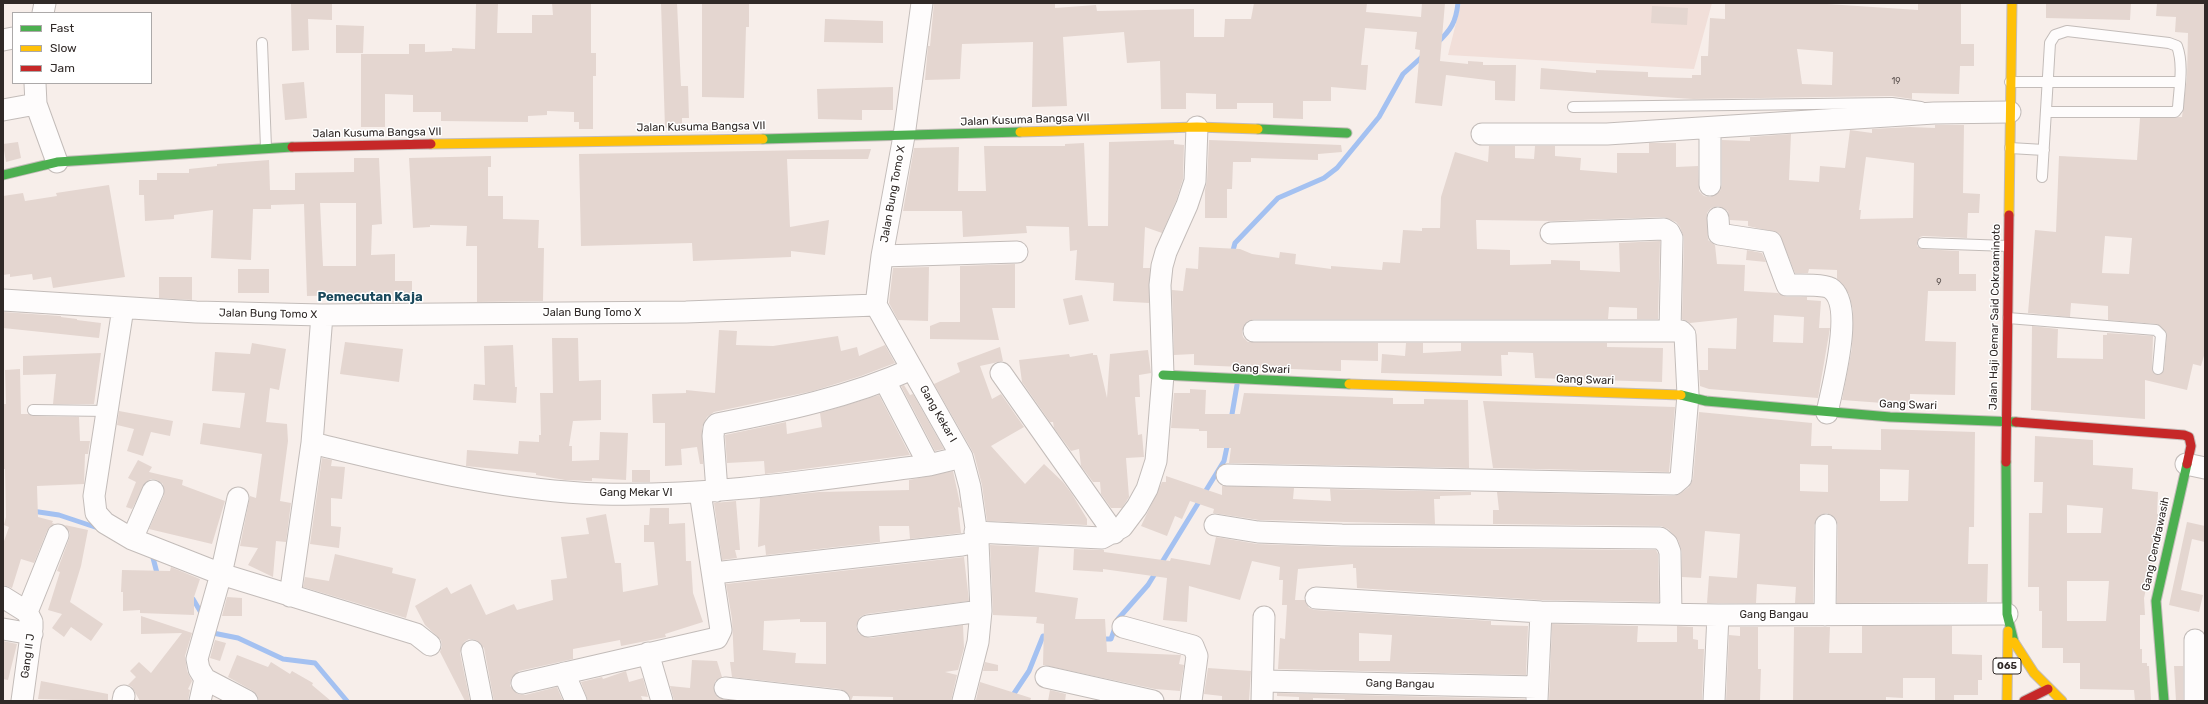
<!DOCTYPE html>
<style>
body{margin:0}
#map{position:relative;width:2208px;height:704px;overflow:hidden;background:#f7eeea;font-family:Rubik,sans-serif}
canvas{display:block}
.frame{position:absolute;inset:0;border:4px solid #302927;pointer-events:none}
.legend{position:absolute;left:12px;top:12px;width:140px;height:72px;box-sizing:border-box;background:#fff;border:1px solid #aca9a9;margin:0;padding:5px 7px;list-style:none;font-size:12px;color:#302927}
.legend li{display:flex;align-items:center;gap:8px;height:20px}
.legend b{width:20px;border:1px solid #aca9a9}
</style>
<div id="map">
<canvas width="2208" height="704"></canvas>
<div class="frame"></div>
<ul class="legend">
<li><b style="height:5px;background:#4caf50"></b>Fast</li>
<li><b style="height:5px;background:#ffc107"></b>Slow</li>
<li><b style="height:5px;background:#c62828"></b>Jam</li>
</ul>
</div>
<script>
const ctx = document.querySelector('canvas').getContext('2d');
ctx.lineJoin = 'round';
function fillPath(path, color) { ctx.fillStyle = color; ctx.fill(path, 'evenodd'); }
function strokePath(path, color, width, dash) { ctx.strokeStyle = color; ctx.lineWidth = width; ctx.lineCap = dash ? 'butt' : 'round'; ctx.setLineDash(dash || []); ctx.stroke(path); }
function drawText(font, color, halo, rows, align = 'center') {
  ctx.font = font + ' Rubik,sans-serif'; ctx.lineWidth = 3; ctx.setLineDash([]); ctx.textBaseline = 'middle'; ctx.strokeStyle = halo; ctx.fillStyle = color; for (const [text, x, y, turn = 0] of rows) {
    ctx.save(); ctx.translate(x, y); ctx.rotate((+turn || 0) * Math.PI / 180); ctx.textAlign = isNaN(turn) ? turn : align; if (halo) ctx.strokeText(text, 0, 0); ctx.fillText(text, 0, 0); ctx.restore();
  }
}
fillPath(new Path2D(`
 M1461 3H1712L1694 69 1448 55Z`), '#f1dfd9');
strokePath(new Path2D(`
 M1437 43C1451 30 1456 22 1458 3
 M1232 254 1235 243 1278 198 1324 178 1337 168 1379 117 1403 74 1424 55
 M1231 420 1237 385
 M32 511 59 515 101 529
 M152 554 158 577
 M189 597 193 599 203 616
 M212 630 213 633 238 638 283 659 315 663 347 701
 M1101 639H1111L1118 619 1148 585 1224 461 1228 442
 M1009 701 1029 671 1043 636 1049 637`), '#a4c1f1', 5);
fillPath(new Path2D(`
 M291 3H332V20L308 19 309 50 292 51Z
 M552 3H591V53H596V76H593V129H579V122H574V112L547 111V115L528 116V122L441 121V112H413V95L385 94V127H361V54H409V44H425V52L452 51V48L475 49 476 4H498L497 33H532V15H553Z
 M661 3H677L681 86H688L689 118H682V127L665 128Z
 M749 3V27H746L744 98 702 97V4Z
 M934 3H1055V8L1096 5 1097 11 1194 9V37H1224L1225 19H1251L1254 3H1367L1366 12 1421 17 1422 3H1445L1440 61 1468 64V61L1483 62V65H1516L1515 101 1495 100V81L1446 75 1442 106 1415 103 1420 50 1415 49 1417 32 1365 28 1361 65H1368L1366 90 1331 87V101H1303V119L1273 118V103H1237V109H1216V94L1186 93V109H1161L1160 61 1127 63 1124 32 1063 37 1067 106 1032 107 1033 42 962 44 960 79 925 80 928 46H930Z
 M1725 3H1812L1918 10V4H1961V44H1974V66H1960L1959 94 1912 93V99L1892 96 1693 99 1540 89 1541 68 1596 73V70L1648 72V77L1692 78V75H1701V56H1708L1710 18 1725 19ZM1797 49 1833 52 1832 85 1802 84Z
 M2046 3H2131L2130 20 2046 18Z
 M2157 3H2205V352L2201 366 2193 364 2187 390 2145 380V419L2031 410 2032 326 2058 329 2057 358 2103 359V335H2107V333L2153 336 2152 371 2158 375 2164 370 2167 333 2157 324 2108 320V306L2071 303 2070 317 2028 313 2035 230 2056 232 2059 156 2137 160 2140 118 2182 117 2187 77 2188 33 2175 32 2176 17 2156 16ZM2105 236 2132 238 2129 274 2102 273Z
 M1652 6 1688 8 1687 25 1651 23Z
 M825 19 883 21V43L824 42Z
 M336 25 364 26 363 53H336Z
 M304 82 307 118 285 120 282 84Z
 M893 87V110H862V120L818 119 817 89Z
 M1935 125H1964L1963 193 1980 194 1979 213H1968L1967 238 1923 236 1920 237 1917 242V246L1922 249 1959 251V274H1976V291H1928L1925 341 1956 342 1955 395 1910 394V405L1842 400 1852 348 1853 310 1849 294 1837 279V270L1809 269 1808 273H1795L1779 233 1748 226V221L1730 220 1728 211 1718 206 1711 208 1707 213 1708 240 1715 245 1717 264 1745 265 1744 291 1778 293 1787 297H1807V300L1821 301 1819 328H1830L1818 398 1709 389 1700 386 1699 370H1708V348L1736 349 1737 318 1690 323 1682 319 1684 238 1680 227 1676 222 1664 217 1554 221 1476 220 1477 249 1510 250V265L1551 264V260L1580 261V270L1620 272 1619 243 1660 241 1658 319H1637V308L1609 307 1608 319H1254L1248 321 1242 331 1243 337 1248 342 1378 343V361L1341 360V371L1194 365V354L1174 355 1172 290 1183 291 1186 268 1198 269 1199 247 1240 249 1252 254 1279 258 1280 252 1296 254 1295 264 1331 269V266L1382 270 1383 262 1400 263 1403 230 1422 231V228H1440L1441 197 1455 152 1488 162 1489 146H1515V158L1534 159 1535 146H1555V156L1581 158 1580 170 1617 173V153H1649V143H1676V167L1698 166 1699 191 1704 196 1710 197 1720 191 1722 185V140L1750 141V137L1791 134 1789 180 1819 182 1820 166 1845 168 1850 130 1872 133V129L1910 127 1935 128ZM1866 157 1914 163 1913 218 1860 219 1861 210H1859ZM1774 315 1804 317 1803 343 1773 342Z
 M1174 140V144L1184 145 1183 179 1176 201 1162 233 1145 227 1143 268H1150L1149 303 1113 301 1114 283 1075 280 1077 250 1070 251 1069 227 1026 226 1027 233 963 237 962 211H903L914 148 959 147 958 191H986L984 146H1065V144L1084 143 1088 226H1108L1109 142Z
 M1209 140 1341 145 1342 152 1318 154V160L1251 158V162H1233L1232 189H1227V218H1205V190L1207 181Z
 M18 142 21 158 6 162 3 144Z
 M871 149 868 159H787L790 227 829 220 825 255 791 251V257L693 261 692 243 581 246 579 154Z
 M491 156V167H488V196H503V219L539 220 538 248H544L543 301 477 302V246H466L467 226 430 225V227L413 228 409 158Z
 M354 158H379L382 224 372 225 371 255 395 254V281H412V302L359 303 358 295 307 296 304 204 271 205V209H253L251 260 211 258 213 210 174 215V219L145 221 144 195H139V180H157V173H189V169L217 166V164L269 160 270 190H295V173L354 172ZM320 203H356V266H323Z
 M109 185 125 277 53 288 51 277 33 280 32 274 10 277V274L3 275V196L23 193 25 201 57 196 56 193Z
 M1747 250 1762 253 1766 262 1746 260Z
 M1015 264V308H992L999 340 930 339V326L940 322H960V266Z
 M929 267 928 321 898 320 889 303 893 268Z
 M238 269H269V293H238Z
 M159 277H192V300L159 298Z
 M1082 295 1089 321 1069 325 1063 299Z
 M3 312 61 316V317L77 319V320L101 323 99 338 3 328Z
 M719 330 737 331 736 345 773 346 838 336 841 351 857 347 859 356 885 345 895 363 861 376 813 391 714 412 707 417 702 427 703 464H700L697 447 681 449 682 465 665 466V423H653L652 394 686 393V390L715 393Z
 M552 338H578L579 381 601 380V420L573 421 569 446H572V461L599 460 600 432 628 433 626 480 592 478V481L565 480 536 475V473L466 466 467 450 518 454 519 441 539 442V435H541L540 393H553Z
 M345 342 403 349 399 382 340 374Z
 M252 343 286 349 279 390 270 388 266 422 287 424 288 441 280 501 291 503 286 542 276 541 273 577 248 565 258 548 240 546 250 496 256 498 262 454 200 444 203 423 240 428 245 393 212 391 215 352 250 354Z
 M1406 343H1423V353L1461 351V343H1607V347L1663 348 1662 382 1535 378 1533 353 1508 352V355H1501L1502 376 1381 373 1382 354 1405 356Z
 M513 345 515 387H517L516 403 473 400 474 384 485 385 484 346Z
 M1000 347 1003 361 980 366 992 399 1001 394 1024 427 991 446 1025 484 1044 464 1063 482 1072 494 1087 519V525L987 521 982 485 974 454 934 384 960 372 957 363Z
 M1148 350 1151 373 1139 375 1140 397H1135L1138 435 1142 434 1144 457 1126 458 1129 497 1122 508H1111L1101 494 1100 482H1093L1081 466 1079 449 1071 451 1054 428 1053 422H1050L1022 382 1019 360 1069 354 1070 357 1093 353V355H1097L1107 398 1110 354Z
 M101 353 94 404H53L56 374 23 375V356Z
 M20 369 21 414H28L33 416 79 417 80 441H90L88 454H85L84 484 37 486 38 517 53 521 52 523 55 524 47 531 34 563 21 559 12 588 3 585V544L9 527 4 525 6 517 5 469H3V404H6L5 370Z
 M904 385 910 395 913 394 944 449 935 451 901 386Z
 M1190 389 1206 390 1205 414H1240L1244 393 1393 398V404H1424V399L1468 400 1469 468 1229 463 1231 448H1207V431H1199V429L1171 428 1174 393H1190Z
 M879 395 910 455 765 474 764 461 727 463 725 435 786 422 787 434 822 427 820 413Z
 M1483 401 1675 407 1669 472 1493 468Z
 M119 411 173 421 170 436 151 432 143 456 127 451 134 429 117 425Z
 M1699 412 1812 423 1811 446H1832V449L1881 450V429L1975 432 1974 527H1969L1968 564H1988L1987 602 1837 603 1838 525 1836 519 1827 513 1820 515 1814 525 1813 603H1795L1796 587 1757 584 1756 603H1707L1709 576 1737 578 1740 534 1705 531 1701 578 1682 577V552L1678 540 1668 529 1661 526 1493 524V510H1499L1497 492 1674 496 1681 493 1689 487 1693 479ZM1800 464 1828 465V492L1800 491ZM1880 469 1909 470 1908 501H1880Z
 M2035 436 2093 440V465L2133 468 2132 489 2158 492 2157 514H2161L2162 517 2144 598 2145 615H2140V649H2142V663H2147V666H2149L2151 701H2135L2134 690 2080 689V663H2063V648H2042V611H2039V587H2028L2029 513H2042L2043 482H2034ZM2067 505 2103 508 2101 533H2067ZM2067 581H2109L2106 621H2067Z
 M322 458 332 460 331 466 345 467 342 499 331 498V526L341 527 339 548 310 544Z
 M138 460 152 467 149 472 183 480 182 485 225 501 212 544 149 529 164 495 163 484 157 480 151 479 146 482 132 509 126 507 136 482 128 478Z
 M632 470H650V482H632Z
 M953 471 961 508 958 507 961 533 910 539 909 526H879L880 542 766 555 765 545 758 547 760 498 819 492 909 490V480Z
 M1166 476 1222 495V486L1294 488 1293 499 1331 501 1330 489 1471 492V495L1440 496V499H1434L1435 524 1259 520 1213 513 1214 509 1190 501 1182 519 1175 516 1167 536 1141 526 1162 482H1166Z
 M736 501 740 550H735L737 558 722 560 714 503Z
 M650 508H669V524L685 523 686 561H691L693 593 703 622 665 634 666 637 621 646 620 640 573 649V659L519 671 511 679 510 686 518 694 525 695 557 687 563 701H494L484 648 476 640 469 639 464 642 460 653 470 701H465L440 652 442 646 441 640 425 625 415 606 447 587 451 594 471 584 486 615 514 604 517 610 553 600 551 580 567 578 561 537 589 534 586 518 606 514 615 563H621L623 592 658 585 654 542H644V525H649Z
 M2187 522 2205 526V542L2192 539 2181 590 2203 595 2199 612 2169 605Z
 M65 525 88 530 81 566 70 602 103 624 91 641 71 627 64 637 52 628 62 614 48 610 60 572 57 571 69 539 70 533Z
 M1216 537 1257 544 1342 547 1656 550 1658 554 1659 602 1541 600 1357 588 1356 568H1353V564L1298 569 1295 600H1305L1309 608 1315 610 1491 621V625L1528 626 1526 675 1278 669 1280 638 1285 639 1287 605H1282L1283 580H1279L1280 567 1252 561 1240 600 1189 586 1187 622 1163 620 1167 578 1103 569V572L1073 570 1074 549 1104 550V552L1170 561 1171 558 1210 565ZM1359 633 1392 635 1390 661H1359Z
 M990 545 1039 547 1035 592 1078 598 1075 619H1105L1107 652 1181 655 1179 664 1184 665 1180 691 1155 689 1043 665 1044 624 1036 623 1037 617 993 615Z
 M335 554 393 568 392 573 416 579 406 618 303 587 305 577 329 581Z
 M964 557 969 601 866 614 860 617 856 627 859 634 870 638 963 625 964 648 958 670 945 672 957 675 951 701H893V697L853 696 851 701 846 692 840 689 732 677 730 662H734L732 619 726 584ZM800 619V622H826V664L795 663 796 653 763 650 764 621Z
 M171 567 200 579 194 597V615L140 613V610L123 611V592H121L122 570 170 571Z
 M227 597 242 598V616H222Z
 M141 616 192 633 185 656 187 671 192 681 188 689 190 690 188 701H140L132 687 128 685 136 677 130 671 139 662 151 673 182 633 141 634Z
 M1552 624 1638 626 1637 642H1677V626L1693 627V639L1698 640V649H1704L1702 701H1549Z
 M1862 626H1952V654L1982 655V680H1978V695H1954V701H1935V678H1903V698L1886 697V701H1793L1794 627H1830L1829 653H1862Z
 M1740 627H1758V669H1761L1760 701H1726L1729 635 1740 636Z
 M215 640 226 643 220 661 210 658Z
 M3 641 17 644 8 680 3 679Z
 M237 655 268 667 271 662 290 674 292 671 313 683 312 685 331 701H259L257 695 253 691 228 677Z
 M692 660 717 661 722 677 715 681 714 692 718 698 733 701 674 700 670 686 690 688Z
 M985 662 998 665V671H983Z
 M2174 666H2183V701H2176Z
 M1208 668 1251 671 1249 701H1222V696L1204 694Z
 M626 671 629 682 643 678 648 697 641 696 643 701H588L581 682 602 677 603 679Z
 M41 681 108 694V701L38 699Z
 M980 682 1031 698 1030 701 976 700Z
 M1050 690 1066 694 1065 701H1048Z
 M1277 693 1525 699V701H1344L1345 699 1313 698V701H1299V697L1277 696Z`), '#e4d6d0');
const lane = new Path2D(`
 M262 43 266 148
 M2010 82H2179
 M1573 107 1892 103 1921 107
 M2010 148 2044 150
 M2042 177 2050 43 2055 35 2067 31 2169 43 2177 46C2184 65 2179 89 2178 108L2175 112H2047
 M1923 243 2008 246
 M2008 318 2156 330 2161 335 2158 369
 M33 410 108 411`);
const street = new Path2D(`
 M43 13 45 3
 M3 40 13 38
 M35 83 36 104 57 162
 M3 110 36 104
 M1710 128V185
 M1482 134H1607L1934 113 2010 112
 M1718 218 1719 234 1771 242 1787 285C1796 285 1823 284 1830 288 1856 304 1832 387 1827 413
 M1551 233 1664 229 1669 232 1672 238 1670 331
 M882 256 1017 252
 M3 300 196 312 322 315 686 312 876 305
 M876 305 882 256 904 136 922 3
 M123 308 94 496 96 513 105 523 132 539 221 574 416 634 430 645
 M1001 373 1114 533
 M885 381 929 465
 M312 443C407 466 503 491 601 494 711 497 821 479 929 465L962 457
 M2186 464 2205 468
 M1227 475 1674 484 1681 478 1688 395 1685 335 1681 331H1254
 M717 491 713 436 714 428 717 424C783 411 850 397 912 369
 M238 498 221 574 197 659 199 669 205 679 247 701
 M1215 525 1258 532 1342 535 1660 538 1667 544 1670 552 1671 614
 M975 532 1102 538 1122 527 1137 507 1147 489 1156 461 1158 437 1163 375 1160 285 1162 266 1166 252 1187 205 1195 181 1197 127
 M132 539 153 491
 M714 573 962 545 978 542 970 487 962 457 876 305
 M290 596 312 443 322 315
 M3 597 27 612
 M1316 598 1541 612 1718 615 2007 614
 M27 612 58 535
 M1825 615 1826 525
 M868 626 981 611
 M1123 627 1193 646 1197 656 1191 701
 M3 629 32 634
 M472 651 482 701
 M648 653 662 701
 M564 673 576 701
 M1046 677 1153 701
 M1263 681 1537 687
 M522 683 717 638 721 630 700 492
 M725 688 839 701
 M1537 700 1541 612
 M22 701 32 628V622L27 612
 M123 701 124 696
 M200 701 205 679
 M963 701 978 642 981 611 978 542
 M1262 701 1264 617
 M1714 701 1718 615
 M2195 701V640`);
const fast = new Path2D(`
 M1258 129 1347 133
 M763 139 1020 132
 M3 175 57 162 292 147
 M1163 375 1349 384
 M1681 395 1706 401 1890 417 2016 422
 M2006 462 2007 614 2014 642
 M2164 701 2156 601 2187 464`);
const slow = new Path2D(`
 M1020 132 1197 127 1258 129
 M431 144 763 139
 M2009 215 2012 3
 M1349 384 1681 395
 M2014 642 2034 673 2062 701
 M2007 701 2008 631`);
const jam = new Path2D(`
 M292 147 431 144
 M2016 422 2184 435 2189 437 2191 446 2187 464
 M2006 462 2009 215
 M2024 701 2048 689`);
strokePath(lane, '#c3bcb9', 12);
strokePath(street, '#c3bcb9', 23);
strokePath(fast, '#c3bcb9', 11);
strokePath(slow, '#c3bcb9', 11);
strokePath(jam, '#c3bcb9', 11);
strokePath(lane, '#fefcfc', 10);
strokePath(street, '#fefcfc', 21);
strokePath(fast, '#4caf50', 9);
strokePath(slow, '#ffc107', 9);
strokePath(jam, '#c62828', 9);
drawText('9px', '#5e5552', null, [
 ["19",1896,81],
 ["9",1939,282]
]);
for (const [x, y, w] of [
 [2007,666,28]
]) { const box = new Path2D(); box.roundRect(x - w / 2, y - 8, w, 16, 3); ctx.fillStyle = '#fff'; ctx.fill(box); strokePath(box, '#302927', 1); }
drawText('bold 10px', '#302927', null, [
 ["065",2007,666]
]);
drawText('11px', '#302927', '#fff', [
 ["Jalan Kusuma Bangsa VII",1025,120,-2],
 ["Jalan Kusuma Bangsa VII",701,127,-1],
 ["Jalan Kusuma Bangsa VII",377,133,-1],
 ["Jalan Bung Tomo X",893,194,-80],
 ["Jalan Bung Tomo X",592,313],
 ["Jalan Bung Tomo X",268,314,1],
 ["Jalan Haji Oemar Said Cokroaminoto",1995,317,-89],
 ["Gang Swari",1261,369,2],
 ["Gang Swari",1585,380,2],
 ["Gang Swari",1908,405,2],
 ["Gang Kekar I",938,414,60],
 ["Gang Mekar VI",636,493],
 ["Gang Cendrawasih",2156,544,-78],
 ["Gang Bangau",1774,615],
 ["Gang II J",28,656,-82],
 ["Gang Bangau",1400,684,1]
]);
drawText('bold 13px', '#19485b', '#fff', [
 ["Pemecutan Kaja",370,297]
]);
</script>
